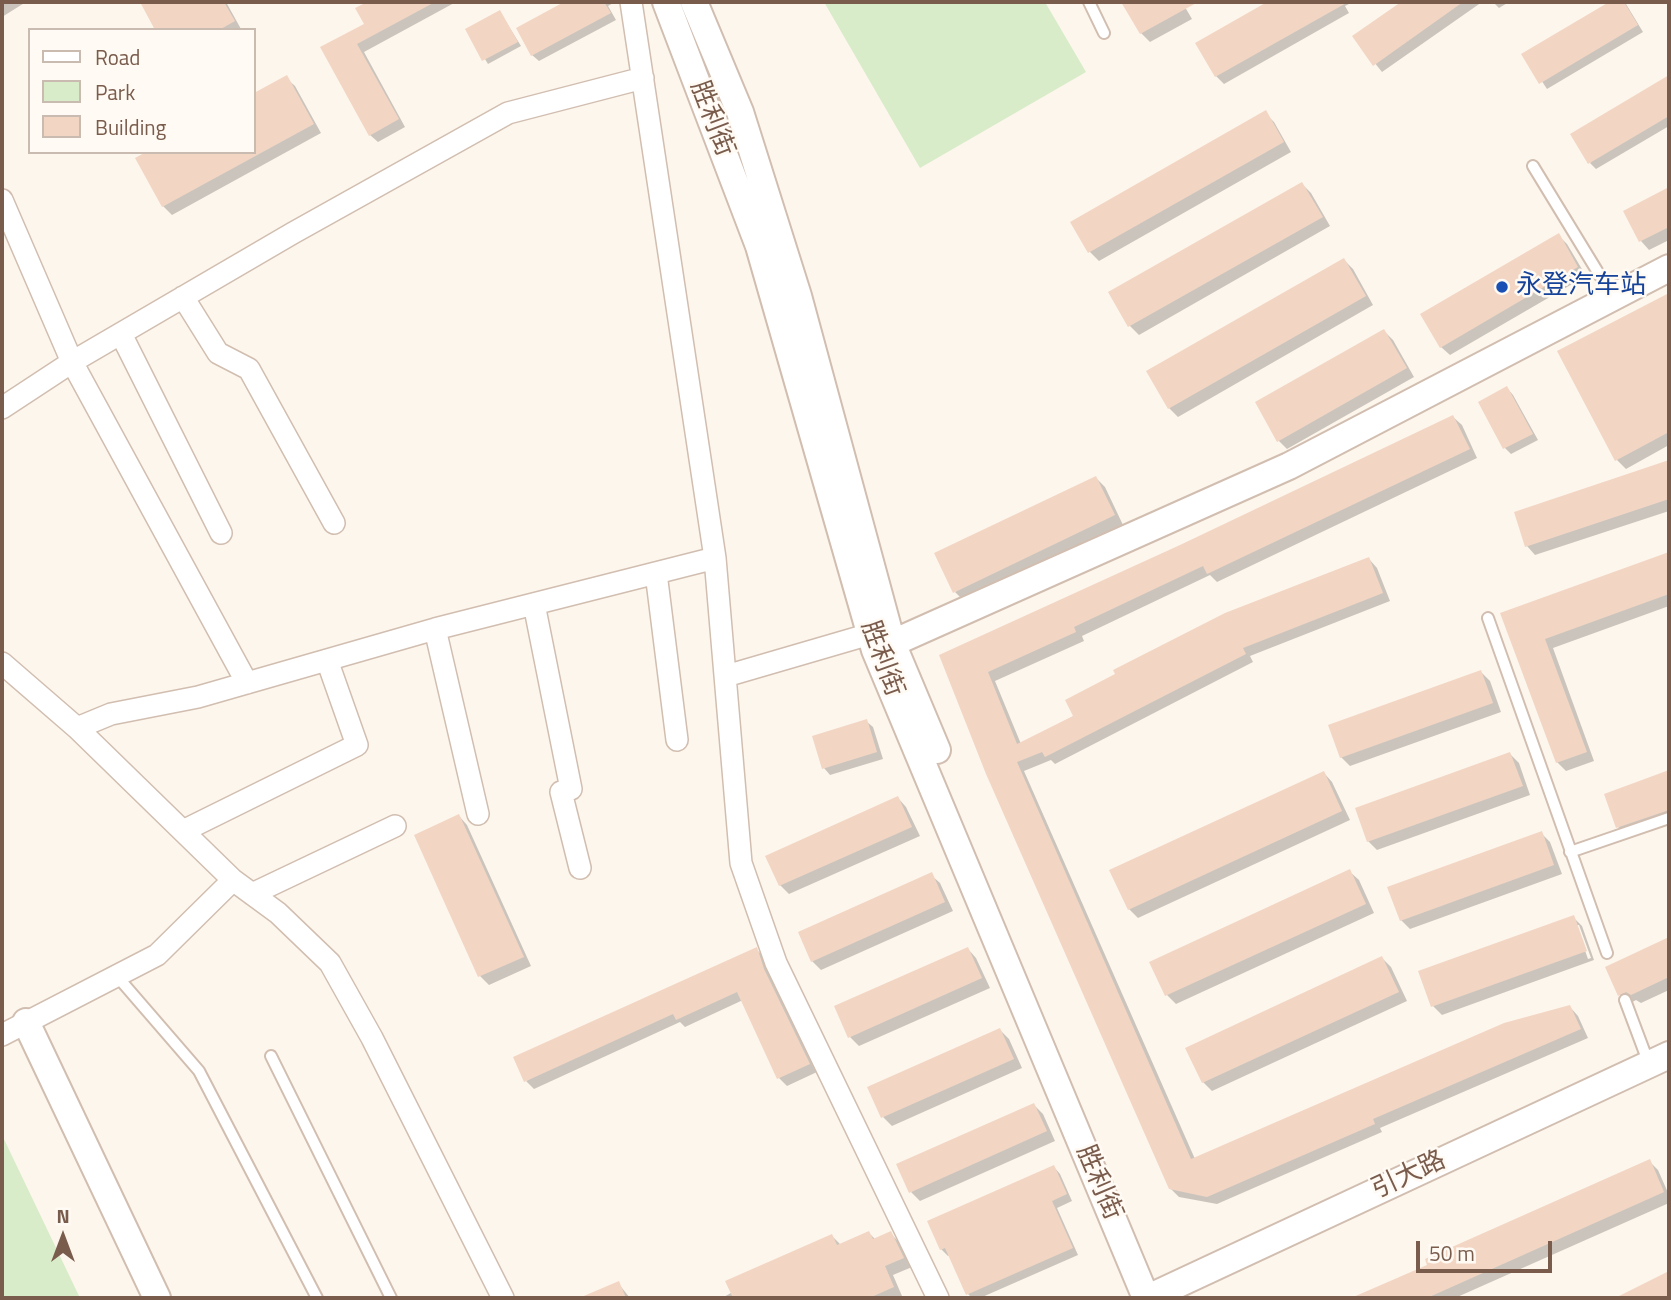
<!DOCTYPE html>
<meta charset="utf-8">
<style>
body{margin:0}
#map{position:relative;width:1671px;height:1300px;overflow:hidden;background:#fdf6ec;font-family:"Titillium Web",sans-serif}
canvas{display:block}
.frame{position:absolute;inset:0;border:4px solid #7a5c4d;pointer-events:none}
.legend{position:absolute;left:28px;top:28px;width:228px;height:126px;box-sizing:border-box;background:#fffaf3;border:2px solid #cabbb1;margin:0;padding:9px 12px;list-style:none;font-size:21px;color:#7a5c4d}
.legend li{display:flex;align-items:center;gap:14px;height:35px}
.legend b{width:35px;border:2px solid #cabbb1}
.north{position:absolute;left:28px;top:1202px;width:70px;height:70px;-webkit-text-stroke:5px #fffaf3;paint-order:stroke;rotate:0deg;font-size:19px;font-weight:700;line-height:28px;text-align:center;color:#7a5c4d}
.north::after{content:'';display:block;margin:auto;width:24px;height:32px;background:#7a5c4d;clip-path:polygon(50% 0,100% 100%,50% 72%,0 100%)}
.scale{position:absolute;left:1416px;top:1241px;width:136px;height:32px;box-sizing:border-box;border:4px solid #7a5c4d;border-top:0;padding-left:9px;font-size:21px;line-height:24px;white-space:nowrap;color:#7a5c4d;-webkit-text-stroke:5px #fffaf3;paint-order:stroke}
</style>
<div id="map">
<canvas width="1671" height="1300"></canvas>
<div class="frame"></div>
<ul class="legend">
<li><b style="height:9px;background:#fff"></b>Road</li>
<li><b style="height:19px;background:#d8ecc9"></b>Park</li>
<li><b style="height:19px;background:#f3d5c3"></b>Building</li>
</ul>
<div class="north">N</div>
<div class="scale">50 m</div>
</div>
<script>
const ctx = document.querySelector('canvas').getContext('2d');
ctx.lineJoin = 'round';
function fillPath(path, color) { ctx.fillStyle = color; ctx.fill(path, 'evenodd'); }
function strokePath(path, color, width, dash) { ctx.strokeStyle = color; ctx.lineWidth = width; ctx.lineCap = dash ? 'butt' : 'round'; ctx.setLineDash(dash || []); ctx.stroke(path); }
function drawText(font, color, halo, rows, align = 'center') {
  ctx.font = font + ' "Titillium Web","Noto Sans SC",sans-serif'; ctx.lineWidth = 5; ctx.setLineDash([]); ctx.textBaseline = 'middle'; ctx.strokeStyle = halo; ctx.fillStyle = color; for (const [text, x, y, turn = 0] of rows) {
    ctx.save(); ctx.translate(x, y); ctx.rotate((+turn || 0) * Math.PI / 180); ctx.textAlign = isNaN(turn) ? turn : align; if (halo) ctx.strokeText(text, 0, 0); ctx.fillText(text, 0, 0); ctx.restore();
  }
}
fillPath(new Path2D(`
 M824 2H1045L1086 72 920 168Z
 M2 1135 80 1298H2Z`), '#d8ecc9');
fillPath(new Path2D(`
 M2 2H26L2 17Z
 M142 2H226L241 29 157 30Z
 M370 2H456L364 52 405 127 378 142 370 135 323 48 366 24 357 9Z
 M568 2H615L608 6 616 20 539 61 532 55 518 29Z
 M1123 2H1182L1192 19 1150 42 1141 33Z
 M1270 2H1353L1345 6 1349 13 1224 84 1216 76 1197 43Z
 M1404 2H1482L1382 72 1354 37Z
 M1493 2H1509L1499 8Z
 M1613 2H1624L1626 4 1643 32 1547 89 1524 54Z
 M500 12 521 46 488 64 467 30Z
 M286 78 295 86 321 133 172 215 163 206 254 152V95Z
 M1669 85V126L1596 169 1590 163 1642 94Z
 M1265 113 1274 122 1291 152 1099 261 1090 252 1073 222Z
 M1302 184 1311 193 1330 226 1139 335 1130 326 1111 293Z
 M1669 189V240L1649 250 1641 241 1625 211Z
 M1558 235 1567 244 1586 276 1450 355 1441 347Z
 M1344 260 1353 269 1373 305 1178 417 1169 408Z
 M1669 295V445L1626 469 1617 460 1559 351Z
 M1384 331 1393 340 1414 377 1287 449 1278 440Z
 M1507 388 1513 395 1538 440 1511 454 1505 448Z
 M1453 417 1462 425 1477 458 1217 582 1210 575 1082 636 1084 641 995 681 1021 744 1369 559 1377 568 1390 601 1250 656 1253 662 1055 764 1051 760 1024 771 1195 1159 1570 1007 1578 1016 1588 1038 1380 1128 1382 1132 1217 1204 1179 1197 1170 1188 941 656 1180 546Z
 M1669 462V511L1535 555 1527 546 1516 513Z
 M1096 478 1105 487 1123 525 963 600 955 592Z
 M1669 554V606L1553 648 1594 761 1566 771 1557 762 1503 614Z
 M1481 672 1490 681 1501 712 1350 766 1341 757Z
 M866 721 873 727 883 759 830 775 824 768Z
 M1510 754 1519 763 1530 795 1377 850 1368 841Z
 M1669 772V821L1627 836 1618 827 1606 795Z
 M1324 773 1332 782 1350 820 1138 918 1129 909Z
 M898 798 906 807 920 836 789 894 780 885Z
 M459 816 467 825 531 966 489 985 480 976 416 836Z
 M1541 833 1550 842 1562 874 1410 929 1401 920Z
 M1350 872 1359 880 1374 913 1176 1004 1167 995 1152 963Z
 M931 875 940 883 953 911 821 970 812 961Z
 M1573 917 1582 926 1594 960 1442 1015 1433 1006ZM1576 925H1579L1591 958 1588 959Z
 M1669 939V990L1641 1003 1636 1000 1629 1004 1620 995 1607 968Z
 M756 949 764 957 772 978 817 1072 787 1086 779 1078 743 1000 685 1027 680 1022 534 1089 526 1081Z
 M968 949 976 958 990 988 859 1046 850 1037Z
 M1382 958 1391 967 1407 1001 1212 1091 1203 1082Z
 M1000 1030 1009 1039 1022 1068 892 1126 883 1117Z
 M1034 1105 1043 1114 1055 1141 920 1201 911 1192Z
 M1649 1161 1658 1170 1669 1195V1203L1455 1298H1355L1430 1266Z
 M1054 1167 1060 1174 1072 1201 1057 1208 1078 1255 980 1298H972L968 1294 950 1255 948 1256 941 1249Z
 M869 1233 875 1239 890 1233 899 1242 912 1267 893 1275 902 1296 897 1298H722L832 1236 841 1245Z
 M618 1283 630 1298H597L595 1293Z`), '#0003');
fillPath(new Path2D(`
 M140 2H224L235 21 219 30H155Z
 M367 2H435L357 44 399 119 369 136 320 47 364 24 355 8Z
 M564 2H604L611 13 531 56 516 28Z
 M1121 2H1198L1140 34Z
 M1267 2H1348L1215 77 1195 43Z
 M1401 2H1463L1373 66 1352 36Z
 M1609 2H1624L1638 25 1539 84 1521 54Z
 M500 10 518 42 482 61 465 29Z
 M287 75 314 124 162 207 135 158 146 152H254V93Z
 M1669 75V116L1588 164 1570 134Z
 M1266 110 1284 142 1088 253 1070 222Z
 M1302 182 1323 217 1128 327 1108 292Z
 M1669 187V227L1639 242 1623 211Z
 M1559 233 1578 267 1440 348 1420 314Z
 M1344 258 1366 296 1168 409 1146 371Z
 M1669 293V432L1615 461 1557 351Z
 M1384 329 1407 368 1277 442 1255 402Z
 M1507 386 1533 434 1503 449 1478 402Z
 M1453 415 1470 449 1207 574 1203 566 1074 627 1076 632 988 672 1017 744 1073 716 1065 700 1115 674 1113 670 1225 613 1369 557 1383 593 1243 648 1246 654 1045 757 1042 752 1017 762 1191 1159 1504 1023 1570 1005 1581 1029 1373 1119 1375 1124 1207 1197 1169 1189 986 774 939 655 1180 545Z
 M1669 460V499L1525 547 1514 512Z
 M1096 476 1115 515 953 593 934 553Z
 M1669 552V594L1545 639 1587 752 1556 763 1500 613Z
 M1481 670 1493 703 1340 758 1328 725Z
 M867 719 877 752 822 769 812 736Z
 M1510 752 1523 786 1367 842 1355 808Z
 M1669 770V810L1616 828 1604 794Z
 M1324 771 1342 811 1128 910 1109 870Z
 M898 796 912 827 779 886 765 856Z
 M459 814 524 957 478 977 414 835Z
 M1542 831 1554 865 1400 921 1387 887Z
 M1350 869 1366 904 1165 996 1149 962Z
 M932 872 945 902 811 962 798 932Z
 M1574 915 1587 951 1431 1007 1418 971Z
 M1669 937V977L1631 995 1626 992 1618 996 1605 967Z
 M757 947 764 969 810 1064 777 1079 737 992 676 1020 673 1014 524 1082 513 1057Z
 M968 947 982 978 848 1038 834 1006Z
 M1382 956 1399 992 1202 1083 1185 1048Z
 M1000 1028 1014 1059 881 1118 867 1087Z
 M1034 1103 1047 1131 909 1193 896 1164Z
 M1650 1159 1664 1192 1427 1298H1351L1427 1265 1425 1259Z
 M1054 1165 1067 1194 1052 1201 1073 1248 966 1295 945 1248 940 1250 927 1221Z
 M869 1231 873 1239 891 1231 904 1258 885 1266 894 1287 869 1298H733L725 1281 832 1234 837 1245Z
 M1669 1271V1298H1615Z
 M619 1281 626 1298H579Z`), '#f3d5c3');
const service = new Path2D(`
 M1089 2 1104 33
 M1533 166 1613 297
 M1488 618 1607 953
 M1570 852 1669 818
 M116 975 199 1071 317 1298
 M1625 1000 1649 1064
 M271 1056 391 1298`);
const minor = new Path2D(`
 M631 2 715 558 741 863 776 963 938 1298
 M2 200 72 362 247 683
 M183 297 218 353 249 369 334 523
 M121 334 221 533
 M2 408 72 362 293 233 508 113 643 78
 M656 573 677 740
 M534 604 571 789 561 792 580 868
 M435 629 478 814
 M2 663 77 728 233 880 157 955 2 1035
 M726 676 870 634
 M77 728 111 714 198 697 435 629 715 558
 M183 831 357 745 327 660
 M233 880 278 913 330 963 372 1038 503 1298
 M252 894 395 826`);
const tertiary = new Path2D(`
 M666 2 759 246 875 650 1146 1298
 M694 2 740 112 798 296 892 643 937 750
 M877 650 1289 466 1669 268
 M26 1022 157 1298
 M1148 1298 1669 1055`);
strokePath(service, '#d1beb0', 14);
strokePath(minor, '#d1beb0', 24);
strokePath(tertiary, '#d1beb0', 30);
strokePath(service, '#fff', 10);
strokePath(minor, '#fff', 21);
strokePath(tertiary, '#fff', 26);
for (const [x, y, r, color] of [
 [1502,287,7,"#1a4fb4"]
]) { const dot = new Path2D(); dot.arc(x, y, r, 0, 2 * Math.PI); ctx.fillStyle = color; ctx.fill(dot); strokePath(dot, '#fffaf3', 2.5); }
drawText('26px', '#7a5c4d', '#fffaf3', [
 ["胜利街",711,119,69],
 ["胜利街",881,659,70],
 ["引大路",1409,1176,-25],
 ["胜利街",1098,1183,67]
]);
drawText('26px', '#164399', '#fffaf3', [
 ["永登汽车站",1516,287]
], 'left');
</script>
